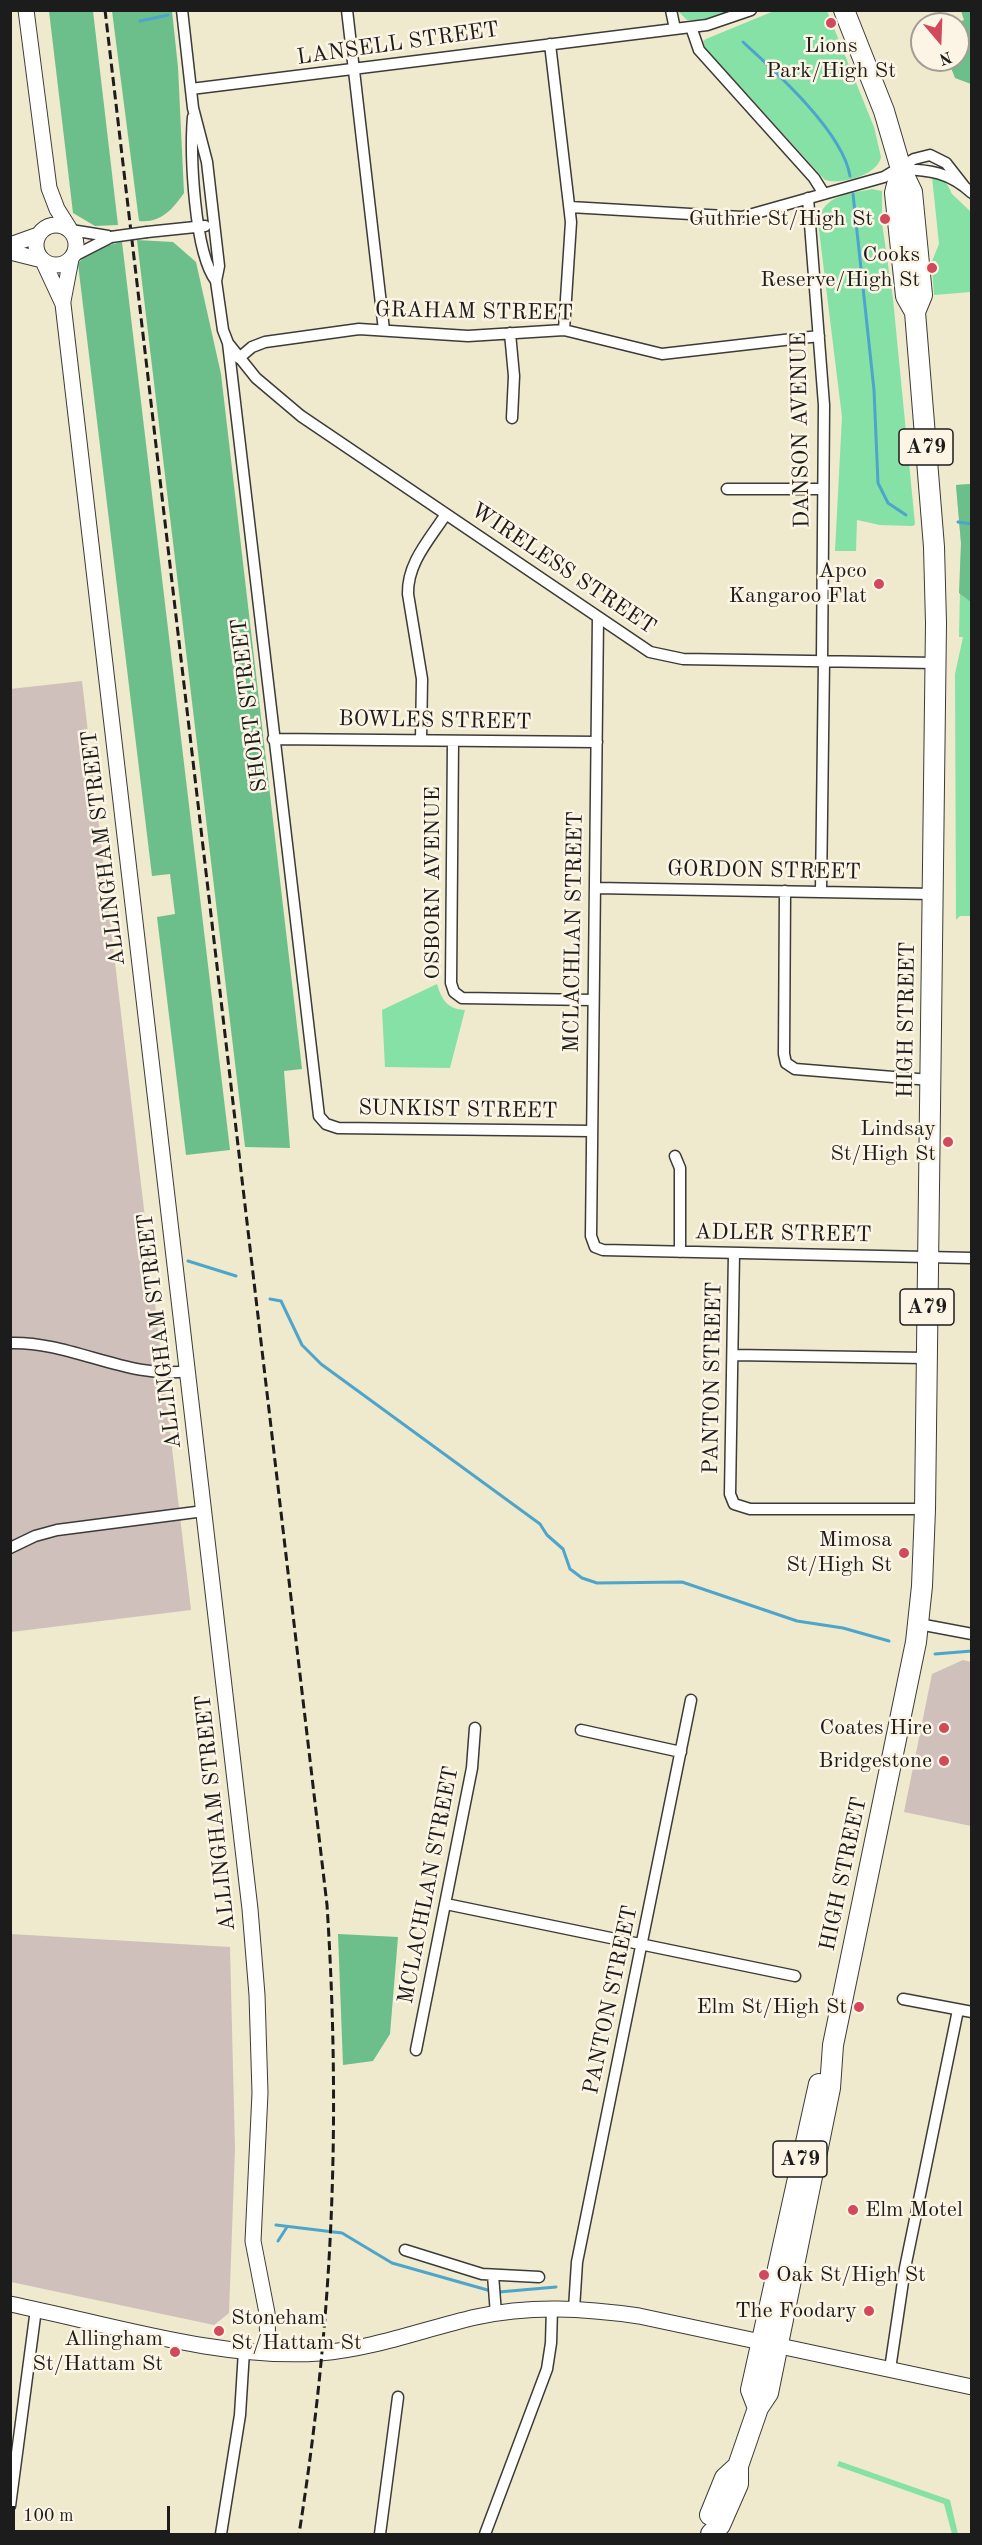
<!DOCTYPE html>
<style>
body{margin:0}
#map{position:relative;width:982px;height:2545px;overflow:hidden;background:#efe9cd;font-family:"Old Standard TT",serif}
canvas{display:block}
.frame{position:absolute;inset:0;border:12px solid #1c1c1c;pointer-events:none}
.north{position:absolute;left:910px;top:12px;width:60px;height:60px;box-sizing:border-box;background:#fcf5e5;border:2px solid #a29e95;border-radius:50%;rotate:161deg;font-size:16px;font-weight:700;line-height:24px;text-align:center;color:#1c1c1c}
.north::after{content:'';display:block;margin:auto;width:21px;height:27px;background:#d1495b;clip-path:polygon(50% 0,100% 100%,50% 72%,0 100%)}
.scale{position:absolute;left:12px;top:2506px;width:158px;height:27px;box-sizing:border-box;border:3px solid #1c1c1c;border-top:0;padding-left:8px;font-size:18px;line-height:21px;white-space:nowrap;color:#1c1c1c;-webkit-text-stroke:4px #fcf5e5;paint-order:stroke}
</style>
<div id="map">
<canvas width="982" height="2545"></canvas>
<div class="frame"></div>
<div class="north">N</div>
<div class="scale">100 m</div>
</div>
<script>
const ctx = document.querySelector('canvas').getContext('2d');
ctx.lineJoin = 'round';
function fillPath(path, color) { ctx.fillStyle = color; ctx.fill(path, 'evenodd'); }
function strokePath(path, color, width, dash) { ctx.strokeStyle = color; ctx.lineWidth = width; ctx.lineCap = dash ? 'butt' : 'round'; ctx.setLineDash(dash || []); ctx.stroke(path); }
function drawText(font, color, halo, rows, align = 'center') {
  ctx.font = font + ' "Old Standard TT",serif'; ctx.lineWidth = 5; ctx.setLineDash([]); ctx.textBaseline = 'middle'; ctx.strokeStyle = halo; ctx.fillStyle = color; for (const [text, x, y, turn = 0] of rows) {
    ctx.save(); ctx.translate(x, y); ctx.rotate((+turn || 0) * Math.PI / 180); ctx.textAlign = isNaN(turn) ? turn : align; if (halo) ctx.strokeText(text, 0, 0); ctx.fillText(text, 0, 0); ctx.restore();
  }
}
fillPath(new Path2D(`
 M82 681 191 1610 11 1632 10 689Z
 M963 1660 971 1662V1826L904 1812 932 1674Z
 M11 1934 230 1947 235 2149 229 2313 214 2325 11 2282Z`), '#d0c0bc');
fillPath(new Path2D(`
 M678 11H737L702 20H687Z
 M774 11H827L874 127 881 157C878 175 841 185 825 180L705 48 703 41 706 39Z
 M932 177 945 180 952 194 971 212V292L934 295 932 269 937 268 936 261H932L939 244Z
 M872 189 882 191V223L893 299 915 524 913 526 880 525 857 520 856 551H835L842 417 818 222C824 194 849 194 872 189Z
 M971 484 972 916H960L956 920 955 674 963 637H959L961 543 956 485Z
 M437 984C442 1001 448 1009 465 1010L450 1068 385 1067 382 1010Z
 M839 2461 950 2500 958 2534H952L944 2504 837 2466Z`), '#86e1a6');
fillPath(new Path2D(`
 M49 11H93L118 225 95 226 73 213Z
 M112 11H172L178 67 184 193C172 210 161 223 139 221Z
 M961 11H971V84L955 78 948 60H958V24H953L964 20Z
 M137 240 173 242 196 262 221 374 302 1069 284 1071 290 1148 245 1147Z
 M122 242 230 1150 186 1155 157 917 175 914 170 874 152 876 78 264C87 250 107 245 122 242Z
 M971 484H972L971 602 959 593 961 543 956 485Z
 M338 1934 398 1937 390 2034 373 2061 343 2065Z`), '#6cbf8b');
strokePath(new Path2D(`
 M723 10 724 12
 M140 21 168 15
 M743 42C776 72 843 132 850 176
 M853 194 874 390 878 483 888 503 906 515
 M958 522 972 524
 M188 1261 236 1276
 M270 1299 281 1301 302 1345 321 1364 540 1524 547 1535 563 1549 570 1569 582 1578 597 1583 682 1582 797 1621 843 1628 889 1641
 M935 1654 972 1651
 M276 2225 342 2233 392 2263 491 2291
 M278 2241 287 2227
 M499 2292 556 2287`), '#4ea5cb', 3);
const street = new Path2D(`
 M182 10 193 108 207 162 219 266 216 281 223 330 228 343 319 1116 326 1124 338 1128 591 1131
 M347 10 384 330
 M671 10 675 29
 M691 27 699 50 814 178 824 194
 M550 44 571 222 564 330
 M191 89 707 25 751 10
 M193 117C190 154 194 252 216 281
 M901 169C930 170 949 172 972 193
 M808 198 824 405 822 661
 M570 207 742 217 884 177 914 159 930 155 946 163 964 186
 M71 230 108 236
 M147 232 205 226
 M72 257 111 237
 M510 333 514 376 512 418
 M228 343 256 378 301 416 650 652 683 659 936 663
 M239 358 252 347 265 342 359 329 468 336 564 330 662 354 819 336
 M727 489H823
 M598 617 591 1236 595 1247 603 1250 972 1258
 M273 739 597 742
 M421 740 422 679 408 594C407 563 430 539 446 514
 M453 741 451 983 454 992 462 998 593 1000
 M595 888 933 894
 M785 891 784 1054 786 1063 795 1069 930 1080
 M821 891 824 661
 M675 1156 680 1168V1252
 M734 1253 730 1494 734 1504 750 1509H925
 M10 1343C71 1341 128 1380 188 1371
 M733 1355 926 1358
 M10 1548 35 1536 57 1530 204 1511
 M919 1624 972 1634
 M581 1730 681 1752
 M446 1904 795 1976
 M903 1999 972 2012
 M416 2050 472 1768 475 1728
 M405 2250 482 2274 539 2277
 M493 2275 496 2314
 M574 2309 577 2262 691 1700
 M890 2369 905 2268 958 2010
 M10 2506 36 2309
 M221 2534 240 2415 244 2351
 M380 2534 398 2397
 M485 2534 547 2369 551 2343 552 2308`);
const secondary = new Path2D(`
 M26 10 49 188 57 209 69 228
 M36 245a20 20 0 1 1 40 0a20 20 0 1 1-40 0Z
 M10 245 38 235
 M10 252 42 260
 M43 261 63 304 250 1909 257 1995 260 2093 253 2241 267 2313 268 2353
 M63 301 71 259
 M10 2304C109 2324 220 2360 320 2353 373 2349 424 2329 476 2317 530 2305 584 2308 639 2316L972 2387`);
const highway = new Path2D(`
 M844 10 884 111 901 169 912 192 922 295 915 312
 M758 2408 751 2390 819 2084
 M710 2515 725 2478 738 2466
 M711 2534 720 2525 738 2484V2466L758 2408 768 2393 830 2088 833 2045 916 1642 922 1586 925 1509 936 623 934 547 915 312 906 296 895 193 901 169`);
strokePath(street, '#3c3b37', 13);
strokePath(secondary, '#3c3b37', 17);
strokePath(highway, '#3c3b37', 22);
strokePath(street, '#fff', 10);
strokePath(secondary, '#fff', 15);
strokePath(highway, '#fff', 20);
strokePath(new Path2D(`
 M105 10 327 1905C341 2122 333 2320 299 2534`), '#1c1c1c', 3, [9, 4.5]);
const streetBridge = new Path2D(`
 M111 237 147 232`);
strokePath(streetBridge, '#3c3b37', 13, []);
strokePath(streetBridge, '#fff', 10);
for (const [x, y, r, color] of [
 [831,23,6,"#d1495b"],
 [885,219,6,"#d1495b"],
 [932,268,6,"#d1495b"],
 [879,584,6,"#d1495b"],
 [948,1142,6,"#d1495b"],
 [904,1553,6,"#d1495b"],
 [944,1728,6,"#d1495b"],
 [944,1761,6,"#d1495b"],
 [859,2007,6,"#d1495b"],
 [853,2210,6,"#d1495b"],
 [764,2275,6,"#d1495b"],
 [869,2311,6,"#d1495b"],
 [219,2331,6,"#d1495b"],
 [175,2352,6,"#d1495b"]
]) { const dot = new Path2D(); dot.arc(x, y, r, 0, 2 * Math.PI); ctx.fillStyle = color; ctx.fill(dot); strokePath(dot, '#fcf5e5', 2); }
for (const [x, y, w] of [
 [926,447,54],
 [927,1307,54],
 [800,2159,54]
]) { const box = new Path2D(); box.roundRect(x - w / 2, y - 18, w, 36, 4.5); ctx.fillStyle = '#fcf5e5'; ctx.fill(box); strokePath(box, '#1c1c1c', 1.5); }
drawText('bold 21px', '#1c1c1c', null, [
 ["A79",926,447],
 ["A79",927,1307],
 ["A79",800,2159]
]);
drawText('22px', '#1c1c1c', '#fcf5e5', [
 ["LANSELL STREET",398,44,-8],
 ["GRAHAM STREET",474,312,1],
 ["DANSON AVENUE",801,430,-91],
 ["WIRELESS STREET",563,569,34],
 ["SHORT STREET",250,705,-97],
 ["BOWLES STREET",435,721,1],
 ["ALLINGHAM STREET",104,848,-97],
 ["GORDON STREET",764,871,1],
 ["OSBORN AVENUE",433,883,-90],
 ["MCLACHLAN STREET",574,932,-89],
 ["HIGH STREET",907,1020,-89],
 ["SUNKIST STREET",458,1110,1],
 ["ADLER STREET",783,1234,1],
 ["ALLINGHAM STREET",160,1331,-97],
 ["PANTON STREET",713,1378,-89],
 ["ALLINGHAM STREET",216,1813,-96],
 ["HIGH STREET",844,1874,-78],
 ["MCLACHLAN STREET",429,1885,-79],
 ["PANTON STREET",611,2000,-78]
]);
drawText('22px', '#1c1c1c', '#fcf5e5', [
 ["Lions",831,46,"center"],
 ["Park/High St",831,71,"center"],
 ["Guthrie St/High St",873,219],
 ["Cooks",920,255],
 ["Reserve/High St",920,280],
 ["Apco",867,571],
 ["Kangaroo Flat",867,596],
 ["Lindsay",936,1129],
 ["St/High St",936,1154],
 ["Mimosa",892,1540],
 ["St/High St",892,1565],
 ["Coates Hire",932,1728],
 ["Bridgestone",932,1761],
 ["Elm St/High St",847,2007],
 ["Elm Motel",865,2210,"left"],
 ["Oak St/High St",776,2275,"left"],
 ["The Foodary",857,2311],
 ["Stoneham",231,2318,"left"],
 ["St/Hattam St",231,2343,"left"],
 ["Allingham",163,2339],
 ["St/Hattam St",163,2364]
], 'right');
</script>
